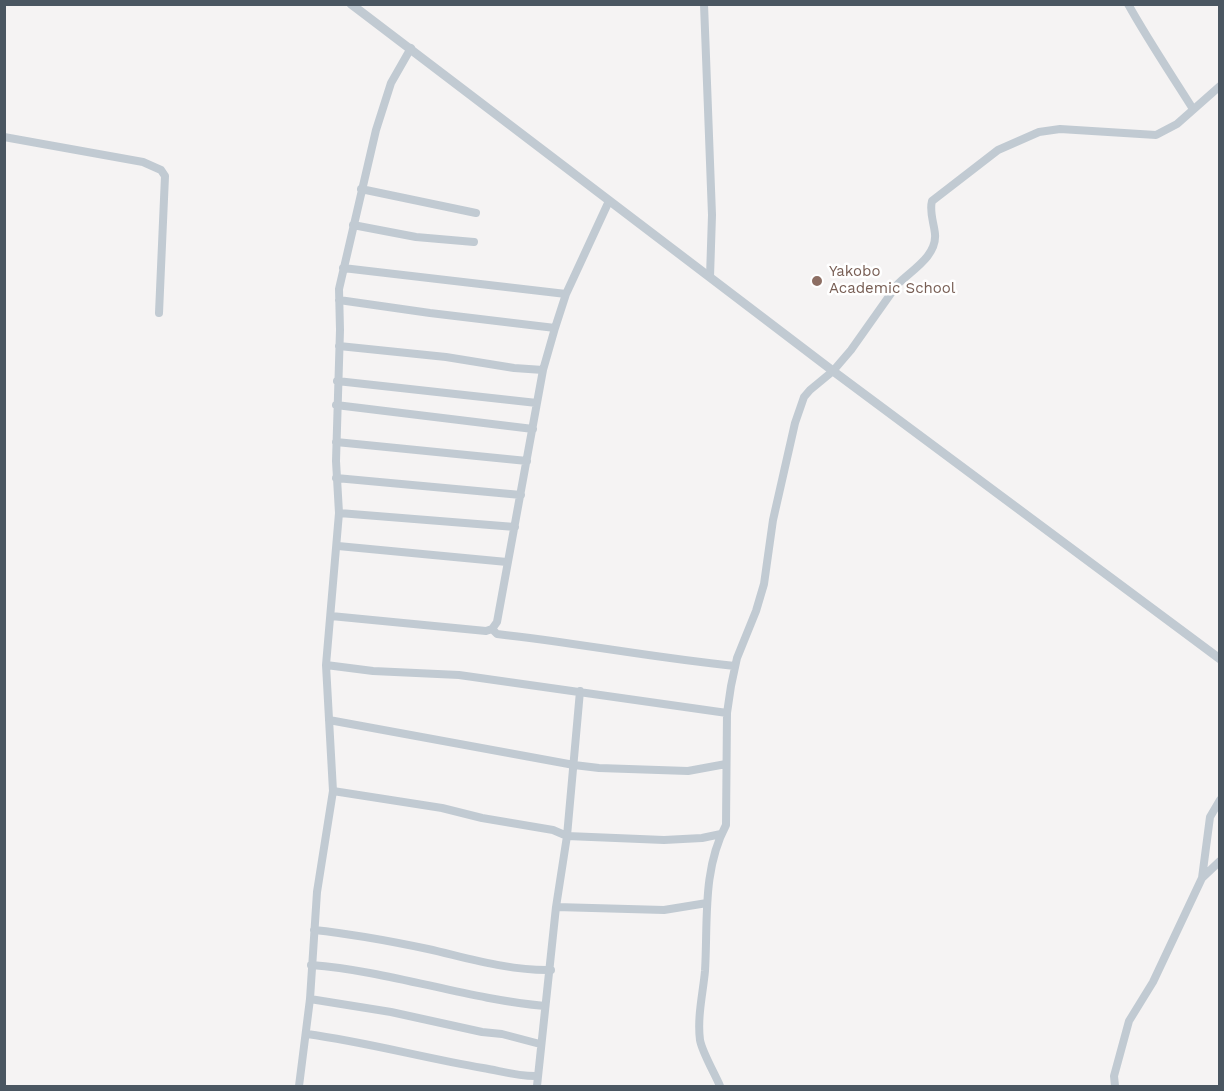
<!DOCTYPE html>
<style>
body{margin:0}
#map{position:relative;width:1224px;height:1091px;overflow:hidden;background:#f5f3f3;font-family:"Work Sans",sans-serif}
canvas{display:block}
.frame{position:absolute;inset:0;border:6px solid #4a5661;pointer-events:none}
</style>
<div id="map">
<canvas width="1224" height="1091"></canvas>
<div class="frame"></div>
</div>
<script>
const ctx = document.querySelector('canvas').getContext('2d');
ctx.lineJoin = 'round';
function strokePath(path, color, width, dash) { ctx.strokeStyle = color; ctx.lineWidth = width; ctx.lineCap = dash ? 'butt' : 'round'; ctx.setLineDash(dash || []); ctx.stroke(path); }
function drawText(font, color, halo, rows, align = 'center') {
  ctx.font = font + ' "Work Sans",sans-serif'; ctx.lineWidth = 5; ctx.setLineDash([]); ctx.textBaseline = 'middle'; ctx.strokeStyle = halo; ctx.fillStyle = color; for (const [text, x, y, turn = 0] of rows) {
    ctx.save(); ctx.translate(x, y); ctx.rotate((+turn || 0) * Math.PI / 180); ctx.textAlign = isNaN(turn) ? turn : align; if (halo) ctx.strokeText(text, 0, 0); ctx.fillText(text, 0, 0); ctx.restore();
  }
}
strokePath(new Path2D(`
 M704 4 712 215 710 277
 M1128 4C1148 40 1171 74 1193 109
 M4 137 143 162 161 170 165 176 159 313
 M361 189 476 213
 M353 225 416 237 474 242
 M343 268 566 294
 M339 300 430 313 555 328
 M339 346 446 357 514 368 543 370
 M337 381 537 403
 M336 405 533 429
 M336 442 527 461
 M336 478 521 495
 M339 513 515 527
 M338 546 507 562
 M331 616 486 631 492 629 497 622 543 370 555 328 566 294 609 201
 M492 629 497 634C577 643 655 658 735 666
 M326 665 373 671 459 675 727 713
 M329 720 574 765 599 768 688 771 726 764
 M333 791 442 808 482 818 553 830 567 836 664 840 702 838 721 834
 M1202 878 1210 817 1220 800
 M556 907 664 910 707 903
 M314 930C353 934 390 941 428 949 468 958 510 971 551 970
 M311 965C390 971 466 999 545 1006
 M310 999 391 1012 482 1032 502 1034 540 1044
 M307 1034C366 1042 424 1058 483 1068 501 1071 520 1077 538 1076
 M299 1086 310 999 317 892 333 791 326 665 339 513 336 461 340 330 339 289 376 130 391 83 411 48
 M537 1086 556 907 567 836 580 691
 M720 1086C715 1074 702 1052 700 1040 697 1017 703 993 705 971 708 922 702 870 726 825L727 713 731 686 737 658 756 611 764 584 773 520 795 423 804 397 810 390 833 371 851 350 897 285C910 271 937 257 935 234 934 223 929 212 932 201L998 150 1039 132 1060 129 1156 135 1177 124 1220 86
 M1115 1086 1114 1076 1129 1021 1153 982 1202 878 1220 861`), '#c1cad2', 8);
strokePath(new Path2D(`
 M351 4 833 371 1220 659`), '#c1cad2', 9);
for (const [x, y, r, color] of [
 [817,281,6,"#8d6e63"]
]) { const dot = new Path2D(); dot.arc(x, y, r, 0, 2 * Math.PI); ctx.fillStyle = color; ctx.fill(dot); strokePath(dot, '#fff', 2); }
drawText('15px', '#785e54', '#fff', [
 ["Yakobo",829,272],
 ["Academic School",829,289]
], 'left');
</script>
